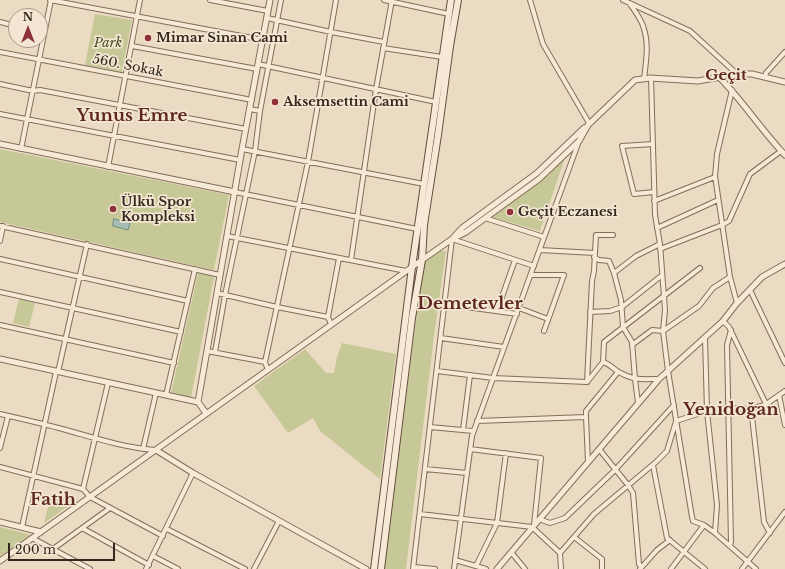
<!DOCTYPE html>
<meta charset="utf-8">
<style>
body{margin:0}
#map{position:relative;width:785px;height:569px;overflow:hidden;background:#ebdbc3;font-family:"Libre Baskerville",serif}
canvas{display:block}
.north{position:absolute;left:8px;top:8px;width:40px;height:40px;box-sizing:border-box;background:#f3e6d2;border:1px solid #a79a8a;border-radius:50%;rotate:0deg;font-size:11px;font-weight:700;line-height:16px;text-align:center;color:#34271e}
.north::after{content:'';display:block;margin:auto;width:14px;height:18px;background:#8e2f39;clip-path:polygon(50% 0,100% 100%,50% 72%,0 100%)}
.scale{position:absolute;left:8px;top:543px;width:107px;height:18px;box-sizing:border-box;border:2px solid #34271e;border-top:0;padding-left:5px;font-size:12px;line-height:14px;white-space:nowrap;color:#34271e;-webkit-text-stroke:3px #f3e6d2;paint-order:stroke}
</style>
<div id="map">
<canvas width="785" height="569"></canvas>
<div class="north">N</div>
<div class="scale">200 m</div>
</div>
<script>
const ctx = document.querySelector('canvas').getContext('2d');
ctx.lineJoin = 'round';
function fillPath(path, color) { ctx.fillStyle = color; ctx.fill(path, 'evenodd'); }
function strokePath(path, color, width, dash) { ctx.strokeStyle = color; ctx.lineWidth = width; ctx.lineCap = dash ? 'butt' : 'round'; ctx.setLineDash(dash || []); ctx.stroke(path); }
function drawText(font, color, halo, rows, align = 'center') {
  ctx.font = font + ' "Libre Baskerville",serif'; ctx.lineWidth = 3.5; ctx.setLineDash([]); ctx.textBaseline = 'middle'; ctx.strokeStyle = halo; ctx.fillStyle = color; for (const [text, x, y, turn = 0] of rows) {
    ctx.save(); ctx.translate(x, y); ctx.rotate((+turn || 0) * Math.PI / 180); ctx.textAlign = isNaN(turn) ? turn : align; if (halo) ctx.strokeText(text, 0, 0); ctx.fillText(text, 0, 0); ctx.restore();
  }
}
fillPath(new Path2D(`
 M95 14 132 20 122 72 85 65Z
 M0 149 229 195 214 270 0 222Z
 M564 157 565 158 540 231 492 217 538 183Z
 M440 251H446L434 336 406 569H384L423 266 427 259Z
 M198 273 214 277 191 398 171 393Z
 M19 299 35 303 29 327 13 323Z
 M342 343 396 354 380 479 320 431 313 418 288 433 254 386 305 349 326 373H334L337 357Z
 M51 495 77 500 44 523Z
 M0 527 31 535 0 556Z`), '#c7c897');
const water = new Path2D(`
 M114 219 130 223 128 230 113 226Z`);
fillPath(water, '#a5beb4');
strokePath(water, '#6c8b80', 1);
const minor = new Path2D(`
 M50 0 263 40
 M210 0 268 11
 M384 0 449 14
 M530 0 543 44 589 123
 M623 0 690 31 737 74
 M630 4C635 11 642 20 644 29 649 45 646 62 644 79
 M267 18 331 32 384 42
 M0 22 16 26
 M132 46 257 69
 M383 48 442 57
 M0 52 252 100
 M258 64 436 102
 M765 77 766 73 785 52
 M651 78 655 215 660 244 665 310 663 331 668 371 692 517 693 521 704 525 715 533 756 569
 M0 84 33 91 40 90 246 129
 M732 90 717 154 715 176 730 277 737 303
 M250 109 260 111
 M0 114 240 160
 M653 144 622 146 634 194 654 192
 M21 149 51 0
 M242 149 424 184
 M108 167 140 0
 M235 192 417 229
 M654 201 715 177
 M485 218 544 237
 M0 226 220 275
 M657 228 718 200
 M227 236 406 271
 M0 241 3 226
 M660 249 722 225 729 221 750 174 781 151
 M540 250 595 253
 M594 257 599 260 609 261 614 273 621 300 623 327 632 342 635 379 638 403
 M0 259 188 301
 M351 260 376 89 392 0
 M614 273 636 256 660 244
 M531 275H564L544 331
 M750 290 785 363
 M0 292 181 332
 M217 293 277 307 328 317
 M445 304 517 314
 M519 308 548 319
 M497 311 515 260
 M590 312 610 311 622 307 661 276
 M723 321 729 327 766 404
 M331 324 328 317 339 258
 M0 325 174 363
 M441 338 504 347
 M705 338 707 411 717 505 715 533
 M632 345 652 330 663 331 699 306 713 288 730 277
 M207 351 265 362
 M215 352 225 295 255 151 260 111 281 0
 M603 362 604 342 700 268
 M268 370 265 362 308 162 336 0
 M437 371 493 378 587 382 603 362C610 364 613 369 619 372 634 381 643 379 659 379
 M58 372 87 244
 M587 382 592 281 594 271 596 235H613
 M108 383 83 489 90 497 163 536
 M166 395 195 269
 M779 395 785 425
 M751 408 764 522 770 533
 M0 414C22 419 44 424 66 430 95 438 125 448 156 450
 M586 417V411L618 372
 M477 421 586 417 588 462
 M430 427 473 431
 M463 430 470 375
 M0 448 8 416
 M143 449 156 393
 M470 449 541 458 534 525
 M599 449 628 485 633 493 639 564 641 567
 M653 465 667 538 705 569
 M0 467 83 489
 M425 469 467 473
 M420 514 532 527 560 553 561 569
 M539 519 550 523 565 518 615 470 674 405
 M22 527 56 372
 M82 528 149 565
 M167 529 245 569
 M574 537 602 559V569
 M32 538 90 569
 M730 545 731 542 727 345 731 330
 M53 549 110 508
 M511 552 525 569
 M560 553 594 514 656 462 667 451 676 421 707 411 728 408 749 409 765 405 785 391
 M153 556 178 569
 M455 560 486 569
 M476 566 497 523 506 453
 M414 567 435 569
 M146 569 193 473
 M254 569 279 521
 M413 569 452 239 534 266
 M454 569 472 436 579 141
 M640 569 657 550 670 540
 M671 569 704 525
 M742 569 785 512`);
const tertiary = new Path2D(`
 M719 77C743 101 761 130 785 155
 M0 144 235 192
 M454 237 462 228 537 173 584 128
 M0 359 198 402
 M206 413 198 402 242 149 270 0
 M156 450 193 473 366 569
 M0 522 41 532
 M0 561 412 267 452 239 466 232 539 179 579 141 588 125 635 80 650 78 698 81 737 74H752L785 82
 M497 569 659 379 723 321 737 303 762 277 785 264`);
const secondary = new Path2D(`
 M374 569 412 267 451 0
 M381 569 412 318 422 260 424 225 438 135 450 46 458 0`);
strokePath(minor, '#836d5b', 6);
strokePath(tertiary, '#836d5b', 7);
strokePath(secondary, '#654e3e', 8);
strokePath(minor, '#f6e9d5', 4);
strokePath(tertiary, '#f6e9d5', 5);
strokePath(secondary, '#f6e9d5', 6);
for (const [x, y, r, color] of [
 [148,38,4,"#8e2f39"],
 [275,102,4,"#8e2f39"],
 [113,209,4,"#8e2f39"],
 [510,212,4,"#8e2f39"]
]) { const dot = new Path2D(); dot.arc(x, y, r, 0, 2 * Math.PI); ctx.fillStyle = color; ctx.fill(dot); strokePath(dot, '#f3e6d2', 1.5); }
drawText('bold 13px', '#34271e', '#f3e6d2', [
 ["Mimar Sinan Cami",156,38],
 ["Aksemsettin Cami",283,102],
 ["Ülkü Spor",121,202],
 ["Kompleksi",121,217],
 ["Geçit Eczanesi",518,212]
], 'left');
drawText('italic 13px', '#494f26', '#f3e6d2', [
 ["Park",108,43]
]);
drawText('13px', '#34271e', '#f3e6d2', [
 ["560. Sokak",128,66,11]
]);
drawText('bold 15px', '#5e2820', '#f3e6d2', [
 ["Geçit",726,76]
]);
drawText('bold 17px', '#5e2820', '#f3e6d2', [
 ["Yunus Emre",132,116],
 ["Demetevler",470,304],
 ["Yenidoğan",731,410],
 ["Fatih",53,500]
]);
</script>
